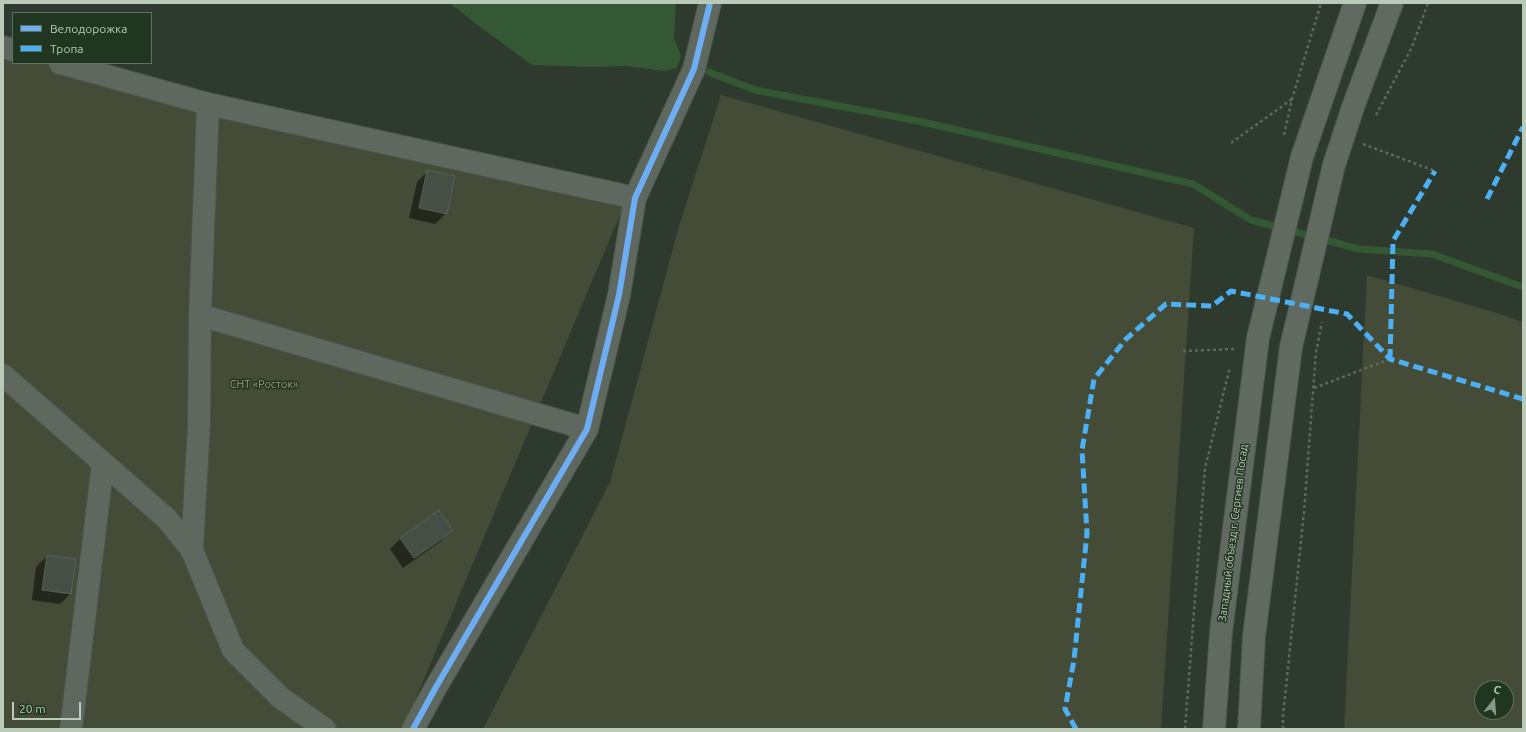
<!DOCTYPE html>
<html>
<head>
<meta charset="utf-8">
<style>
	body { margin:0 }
	#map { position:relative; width:1526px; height:732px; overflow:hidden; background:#2e3a2e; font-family:Ubuntu,sans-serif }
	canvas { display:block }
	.frame { position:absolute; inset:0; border:4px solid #b9cab9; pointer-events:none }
	.legend { position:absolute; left:12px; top:12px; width:140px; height:52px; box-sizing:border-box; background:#213621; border:1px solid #5e715e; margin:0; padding:5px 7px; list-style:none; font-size:12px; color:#b9cab9 }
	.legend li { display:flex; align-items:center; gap:8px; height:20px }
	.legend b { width:20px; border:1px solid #5e715e }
	.north { position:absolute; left:1474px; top:680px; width:40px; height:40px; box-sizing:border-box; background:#213621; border:1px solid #5e715e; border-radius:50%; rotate:17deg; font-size:11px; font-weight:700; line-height:16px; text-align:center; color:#b9cab9 }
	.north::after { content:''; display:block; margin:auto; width:14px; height:18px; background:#889888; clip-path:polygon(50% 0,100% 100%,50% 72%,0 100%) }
	.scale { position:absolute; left:12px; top:702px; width:69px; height:18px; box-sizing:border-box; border:2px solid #b9cab9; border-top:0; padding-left:5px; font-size:12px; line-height:14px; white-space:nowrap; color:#b9cab9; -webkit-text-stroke:3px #213621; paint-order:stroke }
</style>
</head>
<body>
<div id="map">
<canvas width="1526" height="732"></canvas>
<div class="frame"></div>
<ul class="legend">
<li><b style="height:5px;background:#6dadf4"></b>Велодорожка</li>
<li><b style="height:5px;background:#4cb0f7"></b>Тропа</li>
</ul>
<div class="north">С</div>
<div class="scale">20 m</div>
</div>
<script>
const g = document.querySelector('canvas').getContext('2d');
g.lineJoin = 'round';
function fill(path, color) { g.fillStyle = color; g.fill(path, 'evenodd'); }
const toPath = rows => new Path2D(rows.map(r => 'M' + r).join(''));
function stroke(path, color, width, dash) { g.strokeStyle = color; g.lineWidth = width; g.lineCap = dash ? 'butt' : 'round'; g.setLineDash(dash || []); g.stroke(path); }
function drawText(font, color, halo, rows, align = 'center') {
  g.font = font + ' Ubuntu,sans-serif'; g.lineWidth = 3; g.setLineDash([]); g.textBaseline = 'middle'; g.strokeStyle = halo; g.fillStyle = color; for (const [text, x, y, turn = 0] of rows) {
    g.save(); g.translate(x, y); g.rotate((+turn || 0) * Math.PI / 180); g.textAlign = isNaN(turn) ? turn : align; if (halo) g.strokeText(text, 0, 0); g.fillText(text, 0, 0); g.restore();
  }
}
fill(toPath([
	[3,43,13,46,13,63,79,63,623,208,403,729,3,729],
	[721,95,1194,228,1161,729,483,729,610,482,679,226],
	[1367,275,1497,313,1523,322,1523,729,1344,729],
	[1482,688,1506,688,1506,712,1482,712]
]), '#444b36');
fill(toPath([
	[450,3,676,3,674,38,681,56,677,68,664,71,626,66,592,67,532,65,476,24]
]), '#345833');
fill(toPath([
	[428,171,446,213,435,224,409,218,417,182],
	[439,512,452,531,441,541,403,568,390,549,400,539],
	[47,556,70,594,60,604,32,600,36,567]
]), '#0007');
stroke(toPath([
	[709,72,755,90,918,121,1193,184,1251,220,1359,249,1432,254,1523,287]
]), '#345833', 7);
const building = toPath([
	[427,170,455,176,447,214,419,208,427,170],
	[439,510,453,531,414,558,400,538,439,510],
	[47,555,76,559,71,594,42,590,47,555]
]);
fill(building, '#454f45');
stroke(building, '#566256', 1);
const minor = toPath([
	[3,47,13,50],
	[60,63,208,104,635,198],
	[200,315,587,429],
	[3,375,167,519,192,550,233,650,281,698,325,729],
	[192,550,199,424,200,315,208,104],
	[71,729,103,463],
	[413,729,436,687,587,429,619,295,635,198,694,69,710,3]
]);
const major = toPath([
	[1214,729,1221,632,1258,338,1302,157,1355,3],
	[1249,729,1254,636,1291,347,1334,165,1353,107,1392,3]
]);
stroke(minor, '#4b544b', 24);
stroke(major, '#4c574c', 24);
stroke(toPath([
	[1376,115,1412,47,1428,3],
	[1284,135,1292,99,1321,3],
	[1231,143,1292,99],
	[1363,144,1435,171],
	[1183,351,1234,349],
	[1314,388,1390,359],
	[1185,729,1205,468,1230,367],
	[1283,729,1283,716,1304,512,1316,352,1322,322]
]), '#5f685f', 2.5, [3, 3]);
stroke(minor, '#5e685e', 22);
stroke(major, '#606a60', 22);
stroke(toPath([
	[1487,199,1523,127],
	[1390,359,1393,241,1435,171],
	[1076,729,1065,709,1074,660,1087,533,1082,450,1094,379,1126,339,1166,304,1212,306,1231,291,1347,314,1390,359,1523,399]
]), '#4cb0f7', 5, [10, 5]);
stroke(toPath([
	[413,729,436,687,587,429,619,295,635,198,694,69,710,3]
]), '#6dadf4', 6);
drawText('11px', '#a49780', '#213621', [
	["СНТ «Росток»",264,384]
]);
drawText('11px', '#b9cab9', '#213621', [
	["Западный объезд г. Сергиев Посад",1233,533,-83]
]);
</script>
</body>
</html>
